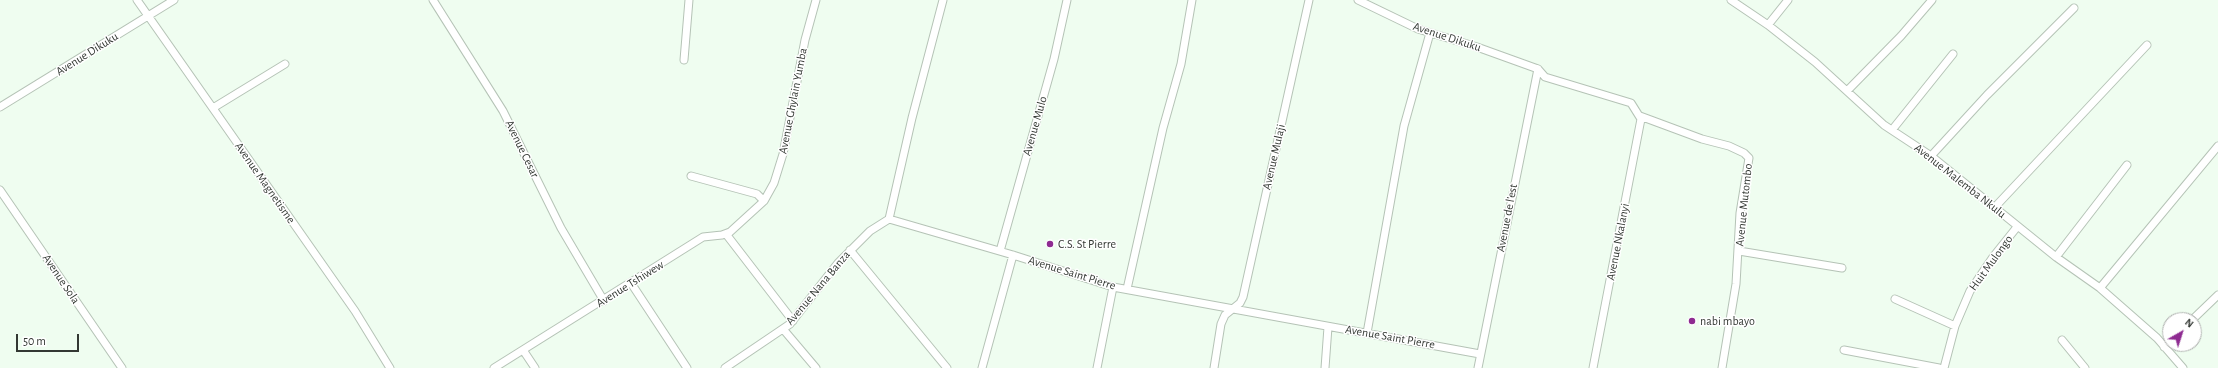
<!DOCTYPE html>
<html>
<head>
<meta charset="utf-8">
<style>
	body { margin:0 }
	#map { position:relative; width:2218px; height:368px; overflow:hidden; background:#effdf0; font-family:"Alegreya Sans",sans-serif }
	canvas { display:block }
	.north { position:absolute; left:2162px; top:312px; width:40px; height:40px; box-sizing:border-box; background:#fff; border:1px solid #adafad; border-radius:50%; rotate:39deg; font-size:11px; font-weight:700; line-height:16px; text-align:center; color:#333833 }
	.north::after { content:''; display:block; margin:auto; width:14px; height:18px; background:#8e2a91; clip-path:polygon(50% 0,100% 100%,50% 72%,0 100%) }
	.scale { position:absolute; left:16px; top:334px; width:63px; height:18px; box-sizing:border-box; border:2px solid #333833; border-top:0; padding-left:5px; font-size:12px; line-height:14px; white-space:nowrap; color:#333833; -webkit-text-stroke:3px #fff; paint-order:stroke }
</style>
</head>
<body>
<div id="map">
<canvas width="2218" height="368"></canvas>
<div class="north">N</div>
<div class="scale">50 m</div>
</div>
<script>
const g = document.querySelector('canvas').getContext('2d');
g.lineJoin = 'round';
const toPath = rows => new Path2D(rows.map(r => 'M' + r).join(''));
function stroke(path, color, width, dash) { g.strokeStyle = color; g.lineWidth = width; g.lineCap = dash ? 'butt' : 'round'; g.setLineDash(dash || []); g.stroke(path); }
function drawText(font, color, halo, rows, align = 'center') {
  g.font = font + ' "Alegreya Sans",sans-serif'; g.lineWidth = 3; g.setLineDash([]); g.textBaseline = 'middle'; g.strokeStyle = halo; g.fillStyle = color; for (const [text, x, y, turn = 0] of rows) {
    g.save(); g.translate(x, y); g.rotate((+turn || 0) * Math.PI / 180); g.textAlign = isNaN(turn) ? turn : align; if (halo) g.strokeText(text, 0, 0); g.fillText(text, 0, 0); g.restore();
  }
}
const street = toPath([
	[137,0,355,311,390,368],
	[433,0,503,111,561,228,604,301],
	[1358,0,1418,29,1477,47,1538,69],
	[1731,0,1768,25,1815,62,1884,125,1931,156,2056,257,2100,288,2157,338,2183,368],
	[1768,25,1788,0],
	[684,60,689,0],
	[1538,69,1545,77,1631,103,1641,119,1593,368],
	[1847,91,1901,36,1932,0],
	[0,107,174,0],
	[213,108,285,64],
	[1640,116,1702,139,1729,146,1744,153,1749,158,1740,213,1736,284,1722,368],
	[1892,130,1953,54],
	[1931,156,1987,95,2074,8],
	[691,176,757,194,764,201],
	[0,190,122,368],
	[1995,207,2147,45],
	[889,219,1013,255,1113,287,1480,354],
	[889,219,912,118,943,0],
	[726,234,793,321],
	[850,250,947,368],
	[1000,251,1054,59,1067,0],
	[1739,251,1842,268],
	[2056,257,2127,165],
	[631,283,687,368],
	[2100,288,2218,146],
	[1127,289,1163,128,1181,64,1192,0],
	[1895,299,1955,326],
	[2192,320,2218,295],
	[783,329,816,368],
	[1367,333,1404,126,1430,33],
	[2062,340,2085,368],
	[2164,347,2170,341],
	[523,350,535,368],
	[1844,350,1939,368],
	[494,368,703,237,722,235,730,232,764,201,774,183,783,154,805,40,816,0],
	[725,368,790,324,838,263,870,231,889,219],
	[982,368,1013,255],
	[1097,368,1113,287],
	[1214,368,1221,324,1225,315,1240,303,1243,297,1309,0],
	[1325,368,1328,327],
	[1478,368,1538,69],
	[1944,368,1955,326,1970,291,1993,257,2017,227]
]);
stroke(street, '#b5c3b6', 9);
stroke(street, '#fff', 7);
for (const [x, y, r, color] of [
	[1050,244,4,"#8e2a91"],
	[1692,321,4,"#8e2a91"]
]) { const dot = new Path2D(); dot.arc(x, y, r, 0, 2 * Math.PI); g.fillStyle = color; g.fill(dot); stroke(dot, '#fff', 1.5); }
drawText('12px', '#333833', '#fff', [
	["Avenue Dikuku",1447,37,18],
	["Avenue Dikuku",87,54,-32],
	["Avenue Ghylain Yumba",793,101,-79],
	["Avenue Mulo",1035,126,-74],
	["Avenue Cesar",522,149,64],
	["Avenue Mulaji",1274,157,-77],
	["Avenue Malemba Nkulu",1960,181,38],
	["Avenue Magnetisme",265,183,55],
	["Avenue Mutombo",1744,205,-84],
	["Avenue de l'est",1507,218,-79],
	["Avenue Nkalanyi",1618,242,-79],
	["Huit Mulongo",1991,263,-54],
	["Avenue Saint Pierre",1072,273,17],
	["Avenue Sola",61,279,56],
	["Avenue Tshiwew",630,284,-32],
	["Avenue Nana Banza",818,288,-50],
	["Avenue Saint Pierre",1390,337,10]
]);
drawText('12px', '#333833', '#fff', [
	["C.S. St Pierre",1058,244],
	["nabi mbayo",1700,321]
], 'left');
</script>
</body>
</html>
